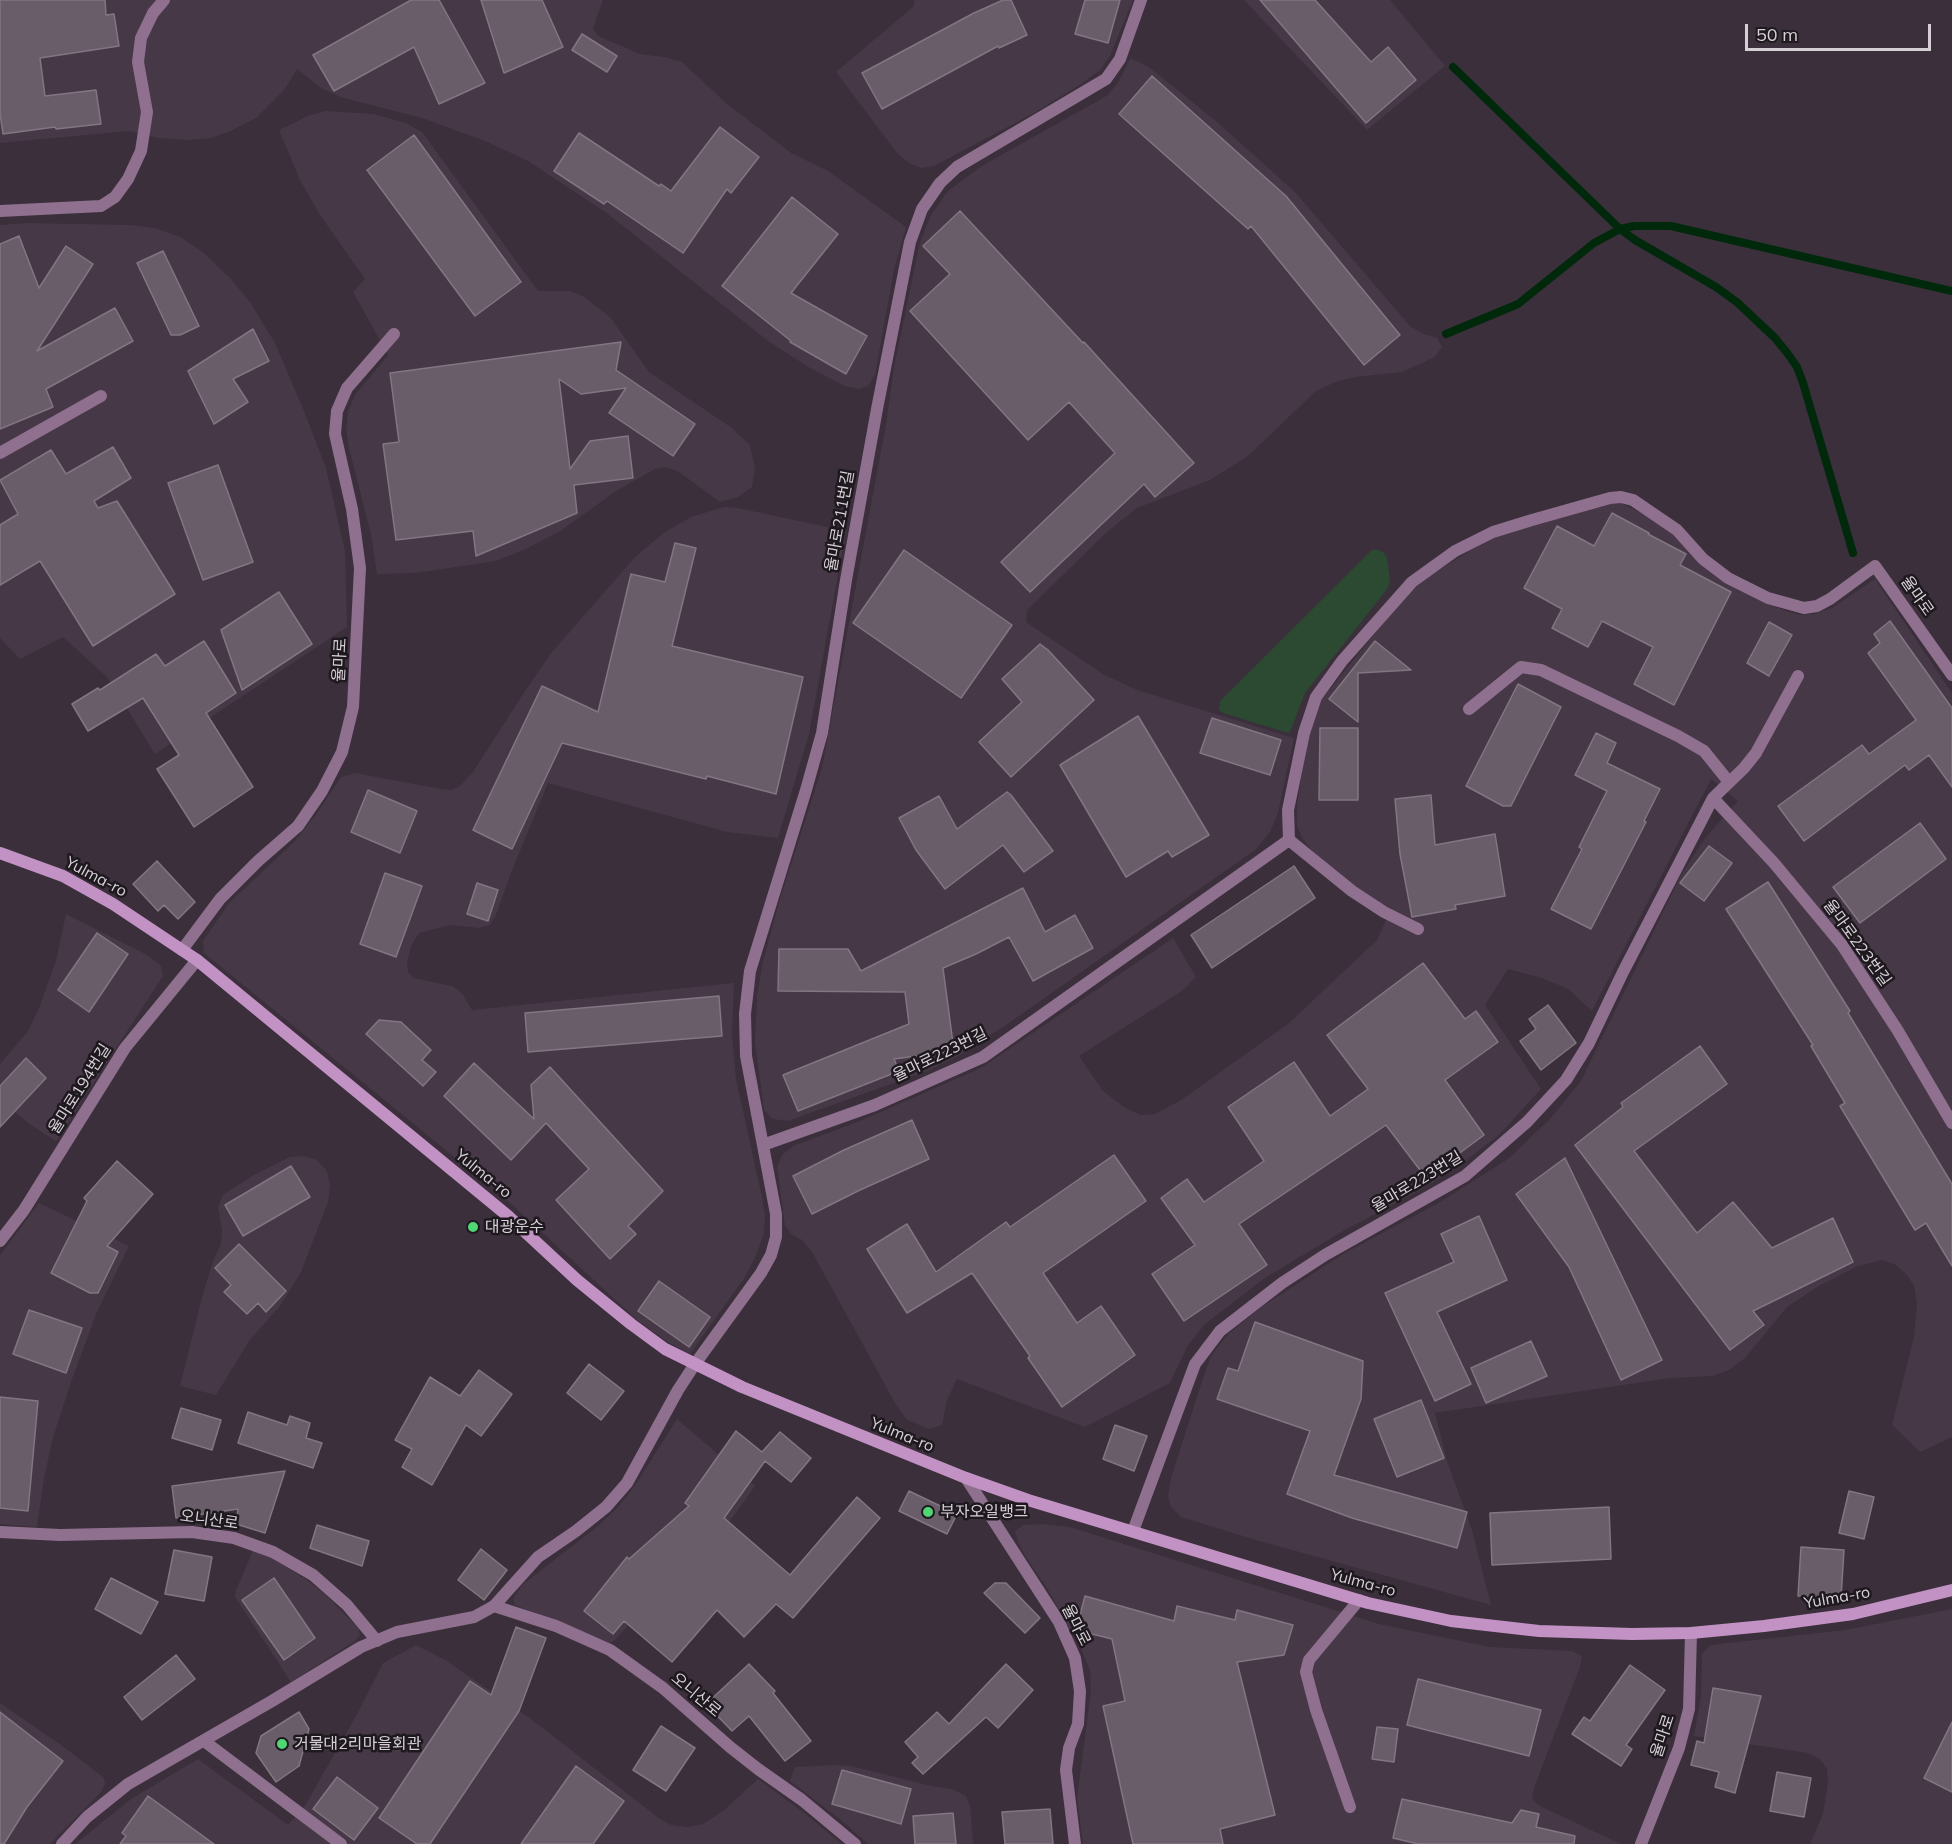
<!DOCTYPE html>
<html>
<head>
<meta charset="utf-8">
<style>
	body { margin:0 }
	#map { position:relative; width:1952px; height:1844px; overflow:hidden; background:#3a2f3a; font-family:Mulish,sans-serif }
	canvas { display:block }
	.scale { position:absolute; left:1745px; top:24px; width:186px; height:27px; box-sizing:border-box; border:3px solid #d6cfd6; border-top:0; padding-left:8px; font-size:18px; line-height:21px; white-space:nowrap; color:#d6cfd6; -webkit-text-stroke:4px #1e191e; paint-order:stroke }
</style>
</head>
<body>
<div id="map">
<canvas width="1952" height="1844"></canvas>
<div class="scale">50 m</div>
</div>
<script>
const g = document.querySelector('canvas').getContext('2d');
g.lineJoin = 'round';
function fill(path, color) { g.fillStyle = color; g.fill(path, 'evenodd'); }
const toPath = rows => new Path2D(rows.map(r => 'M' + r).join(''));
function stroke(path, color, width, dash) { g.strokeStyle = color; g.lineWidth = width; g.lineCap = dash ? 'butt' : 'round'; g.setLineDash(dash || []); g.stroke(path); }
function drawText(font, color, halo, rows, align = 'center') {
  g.font = font + ' Mulish,"Noto Sans KR",sans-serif'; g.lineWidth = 5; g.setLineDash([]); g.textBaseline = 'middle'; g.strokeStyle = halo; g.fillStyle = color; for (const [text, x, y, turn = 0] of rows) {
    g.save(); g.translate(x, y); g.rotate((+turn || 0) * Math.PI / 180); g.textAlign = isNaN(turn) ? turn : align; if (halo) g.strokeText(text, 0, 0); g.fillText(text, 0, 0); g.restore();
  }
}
fill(toPath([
	[0,0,603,0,593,28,598,36,640,54,664,57,682,62,726,103,791,153,828,171,906,227,894,270,875,375,868,386,859,389,845,386,810,368,768,341,608,214,528,161,485,141,422,118,340,97,321,88,297,69,285,89,256,118,228,132,211,138,188,140,158,138,129,131,0,143],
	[914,0,1133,0,1110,56,1100,70,1081,84,1034,113,934,166,921,168,909,163,897,153,836,72,914,6],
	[1244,0,1390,0,1445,66,1367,130],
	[1130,58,1149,67,1217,122,1295,192,1410,326,1421,333,1437,338,1442,347,1435,357,1402,372,1355,377,1338,381,1316,391,1248,456,1210,480,1137,508,1107,532,1027,610,1026,622,1103,674,1137,690,1294,738,1278,813,1270,832,1255,850,1006,1025,960,1055,927,1071,788,1121,773,1119,764,1110,755,1042,757,997,763,961,780,899,822,768,886,424,894,367,920,242,931,215,948,191,980,167,1108,95,1119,81],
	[325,111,374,114,406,123,422,132,538,291,569,291,583,296,610,317,649,372,732,428,750,445,755,468,752,487,738,497,720,502,679,472,666,467,655,469,616,491,562,530,526,549,496,561,416,573,377,574,371,535,349,448,346,428,348,411,355,395,388,355,353,292,365,279,320,215,300,180,279,130,308,116],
	[28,223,131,225,155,228,180,237,204,253,230,278,250,302,275,343,304,411,326,468,345,551,347,627,155,754,108,678,63,637,20,659,0,638,0,225],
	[1621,503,1653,519,1764,602,1789,612,1801,615,1814,614,1832,608,1875,579,1952,693,1952,1437,1920,1452,1892,1425,1914,1337,1917,1304,1914,1286,1907,1275,1896,1265,1882,1260,1858,1266,1817,1287,1787,1307,1745,1358,1729,1370,1712,1376,1670,1378,1435,1413,1447,1461,1472,1530,1491,1605,1256,1540,1181,1517,1171,1507,1168,1496,1171,1478,1202,1381,1211,1356,1228,1334,1263,1306,1343,1254,1440,1202,1508,1159,1550,1119,1581,1081,1681,875,1705,838,1738,801,1711,779,1592,1011,1568,989,1542,978,1508,969,1485,1005,1541,1089,1499,1135,1456,1168,1420,1190,1343,1231,1265,1278,1204,1325,1187,1347,1170,1383,1085,1427,957,1379,947,1400,942,1425,928,1429,906,1419,895,1403,812,1252,802,1240,791,1234,785,1226,777,1167,782,1155,793,1146,860,1121,981,1068,1173,938,1196,977,1182,991,1079,1056,1103,1091,1124,1107,1141,1115,1155,1114,1181,1100,1288,1024,1377,940,1391,909,1354,885,1313,852,1303,839,1297,826,1297,805,1306,746,1314,716,1322,699,1405,596,1428,577,1471,550,1499,536,1609,504],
	[724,507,738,508,846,531,809,734,778,838,727,832,548,783,511,873,496,915,490,925,479,928,450,925,419,933,411,946,407,963,408,972,413,978,452,986,462,993,472,1010,734,983,732,1034,736,1079,762,1197,765,1215,764,1233,757,1253,745,1277,690,1354,668,1342,637,1320,507,1200,204,953,203,941,229,903,294,842,315,816,341,777,355,773,441,789,452,790,460,786,473,772,525,691,552,652,636,556,665,532,691,517],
	[66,914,149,956,161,966,163,976,56,1141,31,1125,0,1100,0,1064,28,1031,39,1008,56,961],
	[304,1156,317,1160,327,1171,330,1185,328,1202,301,1272,280,1306,249,1341,216,1395,180,1386,202,1297,213,1261,221,1244,222,1230,218,1207,223,1195,252,1176,290,1157],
	[39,1203,129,1246,97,1312,71,1382,52,1441,43,1484,37,1527,0,1524,0,1255],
	[677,1419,755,1486,711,1548,668,1581,615,1640,610,1643,515,1605,513,1599,522,1585,598,1526,619,1506,636,1484],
	[1043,1524,1070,1527,1379,1624,1490,1647,1572,1651,1582,1656,1580,1667,1534,1788,1532,1798,1538,1805,1621,1844,1083,1844,1077,1797,1091,1691,1090,1670,1080,1647,1047,1588,1027,1559,1018,1542,1015,1531,1023,1525],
	[253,1551,272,1558,307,1580,327,1596,358,1628,360,1635,355,1641,291,1682,235,1597,236,1590],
	[1952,1609,1952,1844,1810,1844,1823,1814,1828,1781,1827,1769,1820,1759,1808,1753,1694,1736,1701,1696,1702,1654,1710,1645,1845,1630],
	[416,1645,447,1661,531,1719,660,1819,671,1825,688,1827,703,1824,723,1811,758,1779,803,1812,842,1844,75,1844,131,1799,198,1759,288,1825,306,1804,356,1716,383,1663],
	[0,1703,64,1747,104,1778,105,1784,101,1792,50,1844,0,1844],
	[836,1765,851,1766,931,1786,952,1789,966,1796,970,1806,973,1844,868,1844,842,1821,790,1781,795,1767]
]), '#473847');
fill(toPath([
	[1372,550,1379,550,1384,553,1387,558,1390,581,1388,588,1305,693,1290,732,1285,732,1265,726,1223,713,1219,710,1220,701]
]), '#2b4a31');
stroke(toPath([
	[1453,67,1620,229,1635,240,1716,287,1738,303,1775,338,1788,354,1797,367,1803,383,1853,553],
	[1446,334,1518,304,1594,243,1620,229,1634,226,1671,226,1952,291]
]), '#00290c', 8);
const building = toPath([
	[0,0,105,0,106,15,114,14,119,46,40,58,45,96,96,90,101,124,56,129,55,127,3,134,0,113,0,0],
	[411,0,439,0,485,83,439,104,414,47,334,91,313,55,411,0],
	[481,0,542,0,563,47,504,73,481,0],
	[1003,0,1011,0,1027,35,999,48,998,46,882,109,862,73,974,13,1003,0],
	[1085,0,1120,0,1108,43,1075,34,1085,0],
	[1260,0,1315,0,1371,62,1388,47,1416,80,1366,123,1260,0],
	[582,34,617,56,607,72,572,50,582,34],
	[1152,76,1286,196,1400,335,1364,365,1251,226,1248,229,1119,114,1152,76],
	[720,127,759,157,731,193,727,189,683,253,607,201,604,204,554,171,579,133,659,186,661,184,671,191,720,127],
	[414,135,521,282,475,316,367,170,414,135],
	[792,197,838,234,791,293,867,336,846,374,790,342,791,341,722,286,792,197],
	[960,211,1083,343,1084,342,1194,463,1155,497,1144,484,1030,592,1001,562,1115,453,1069,402,1028,440,910,311,950,274,923,246,960,211],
	[19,236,39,288,66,246,93,264,37,351,115,308,133,341,46,389,53,407,0,429,0,244,19,236],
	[163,251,199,326,180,335,171,335,137,263,163,251],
	[253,329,269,361,233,379,248,402,214,424,188,371,253,329],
	[621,342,616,370,695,424,673,456,609,413,626,388,581,394,559,379,570,469,590,441,628,436,633,478,574,485,577,513,476,556,473,531,396,540,383,444,399,442,390,373,621,342],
	[113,447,131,478,94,501,98,508,117,501,175,594,93,646,40,561,0,585,0,525,18,514,0,480,51,450,66,474,113,447],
	[218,465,253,562,203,580,168,483,218,465],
	[1612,513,1649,533,1648,534,1686,554,1680,565,1731,592,1674,705,1634,684,1653,647,1602,621,1588,647,1552,628,1562,609,1524,588,1557,526,1594,546,1612,513],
	[675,543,696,548,672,646,803,677,776,794,707,776,706,779,562,743,512,849,473,830,542,686,598,712,631,574,665,582,675,543],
	[904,550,1012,625,961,698,853,623,904,550],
	[279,592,312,644,242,690,221,630,279,592],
	[1890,621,1952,708,1952,787,1929,755,1909,770,1905,765,1804,841,1778,806,1862,745,1869,754,1916,720,1868,653,1880,643,1874,634,1890,621],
	[1769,622,1792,635,1769,676,1747,663,1769,622],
	[204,641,236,693,206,713,253,787,194,827,157,769,179,755,143,698,88,731,72,704,98,688,100,690,156,654,165,666,204,641],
	[1375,641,1411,670,1358,673,1358,722,1329,699,1375,641],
	[1040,644,1048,650,1094,700,1011,777,979,742,1022,702,1002,679,1040,644],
	[1518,684,1561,707,1511,806,1503,806,1466,786,1518,684],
	[1138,716,1209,835,1172,857,1168,851,1126,877,1060,765,1138,716],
	[1212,718,1281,740,1270,775,1200,753,1212,718],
	[1320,728,1358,728,1358,800,1319,800,1320,728],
	[1596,733,1616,743,1607,763,1660,789,1644,821,1646,822,1591,929,1551,909,1582,849,1579,847,1607,791,1575,775,1596,733],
	[368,790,417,811,400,853,351,832,368,790],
	[1007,792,1011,795,1053,851,1024,872,1003,845,945,889,916,850,899,818,939,796,957,829,1007,792],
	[1431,795,1435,845,1495,834,1505,896,1455,905,1456,909,1412,917,1400,854,1395,799,1431,795],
	[1920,823,1946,859,1860,923,1833,887,1920,823],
	[1709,846,1732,863,1704,901,1680,883,1709,846],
	[157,861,195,902,178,919,164,905,158,911,133,884,157,861],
	[1294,866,1315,898,1212,968,1191,935,1294,866],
	[385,873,422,886,396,957,360,944,385,873],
	[1768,882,1850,1011,1848,1013,1952,1184,1952,1266,1926,1223,1915,1230,1840,1106,1845,1103,1811,1046,1813,1045,1726,909,1768,882],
	[477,883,498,890,488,921,467,914,477,883],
	[1023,888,1045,932,1075,915,1093,948,1033,981,1009,937,976,954,943,968,954,1051,894,1059,899,1071,798,1111,783,1075,909,1024,905,992,778,991,779,949,848,949,861,971,1023,888],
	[97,933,128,954,89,1012,58,990,97,933],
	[1423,963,1465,1019,1476,1011,1498,1042,1445,1080,1484,1135,1426,1178,1386,1125,1239,1224,1267,1265,1184,1321,1152,1274,1195,1245,1161,1198,1187,1179,1204,1202,1264,1161,1228,1107,1294,1062,1330,1116,1368,1089,1327,1035,1423,963],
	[719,996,722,1036,528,1052,525,1013,719,996],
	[1548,1005,1576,1043,1541,1070,1520,1041,1536,1029,1529,1019,1548,1005],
	[379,1020,401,1022,431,1050,422,1060,436,1072,423,1086,366,1034,379,1020],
	[1700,1046,1727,1084,1634,1151,1697,1233,1733,1202,1772,1248,1833,1218,1853,1262,1753,1311,1764,1325,1730,1350,1575,1145,1623,1107,1621,1103,1700,1046],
	[26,1058,46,1078,0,1127,0,1086,26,1058],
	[474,1063,534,1119,531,1085,550,1067,663,1191,628,1226,636,1234,610,1259,556,1200,589,1169,546,1123,511,1160,444,1096,474,1063],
	[912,1120,929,1159,860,1190,812,1214,793,1176,844,1150,912,1120],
	[1114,1155,1146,1201,1043,1273,1077,1323,1101,1306,1135,1355,1062,1407,1028,1358,1030,1356,972,1273,907,1313,867,1249,907,1224,936,1272,1006,1222,1010,1227,1114,1155],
	[1565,1158,1662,1360,1621,1380,1569,1267,1516,1194,1565,1158],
	[117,1161,153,1194,107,1246,118,1252,98,1293,90,1293,51,1273,87,1201,84,1198,117,1161],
	[291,1166,310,1197,243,1236,225,1205,291,1166],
	[1479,1216,1507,1280,1437,1312,1471,1384,1435,1401,1385,1293,1454,1262,1441,1234,1479,1216],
	[239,1244,286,1291,266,1312,258,1303,247,1314,224,1292,231,1285,215,1268,239,1244],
	[659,1281,710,1317,689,1347,638,1311,659,1281],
	[29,1310,82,1328,66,1373,13,1354,29,1310],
	[1255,1322,1363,1361,1361,1399,1334,1475,1467,1512,1457,1548,1352,1518,1287,1494,1310,1431,1217,1399,1228,1368,1238,1371,1255,1322],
	[1531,1341,1547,1376,1486,1403,1471,1368,1531,1341],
	[589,1364,624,1391,601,1420,567,1393,589,1364],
	[479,1370,512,1394,481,1436,466,1425,432,1485,402,1467,412,1449,395,1440,430,1377,460,1396,479,1370],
	[0,1397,38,1401,28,1511,0,1508,0,1397],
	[1421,1400,1444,1458,1397,1477,1374,1419,1421,1400],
	[181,1408,221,1420,212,1450,172,1438,181,1408],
	[248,1412,287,1425,290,1416,310,1423,306,1438,322,1443,313,1468,238,1443,248,1412],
	[1115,1425,1147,1436,1134,1471,1103,1459,1115,1425],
	[736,1431,762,1452,780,1432,811,1458,791,1482,765,1461,724,1518,790,1575,857,1497,880,1518,793,1618,776,1604,744,1637,717,1610,672,1662,624,1621,613,1634,584,1611,627,1557,629,1559,689,1506,685,1503,736,1431],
	[285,1471,265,1533,236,1524,238,1509,176,1518,172,1486,285,1471],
	[909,1491,957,1514,947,1534,899,1511,909,1491],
	[1849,1491,1874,1497,1864,1539,1839,1533,1849,1491],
	[1609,1507,1611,1559,1492,1565,1490,1513,1609,1507],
	[317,1525,369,1541,362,1566,310,1548,317,1525],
	[1801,1547,1844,1550,1841,1598,1798,1596,1801,1547],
	[481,1549,507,1570,484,1600,458,1580,481,1549],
	[174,1550,212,1557,204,1601,165,1594,174,1550],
	[111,1578,158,1602,141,1634,95,1609,111,1578],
	[274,1578,315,1638,284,1660,242,1600,274,1578],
	[995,1583,1006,1583,1040,1618,1025,1633,984,1593,995,1583],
	[1085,1596,1174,1621,1177,1606,1235,1620,1237,1610,1293,1625,1284,1655,1237,1662,1275,1815,1220,1829,1223,1844,1133,1844,1103,1706,1125,1701,1112,1639,1076,1630,1085,1596],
	[516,1627,546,1638,519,1711,430,1844,417,1844,379,1818,470,1681,491,1695,516,1627],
	[176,1655,195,1679,142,1720,124,1697,176,1655],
	[749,1664,775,1691,773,1693,811,1741,785,1761,749,1716,732,1731,706,1704,749,1664],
	[1006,1664,1033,1690,998,1728,986,1717,923,1774,912,1763,918,1757,905,1742,937,1712,949,1724,1006,1664],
	[1630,1665,1665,1690,1626,1745,1632,1749,1621,1766,1572,1734,1584,1717,1590,1721,1630,1665],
	[1418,1679,1541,1710,1529,1756,1407,1725,1418,1679],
	[1713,1688,1761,1696,1735,1793,1715,1787,1719,1772,1691,1765,1697,1741,1704,1743,1713,1688],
	[0,1712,63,1761,27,1807,4,1844,0,1844,0,1712],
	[299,1712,309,1729,299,1766,276,1782,256,1753,261,1736,299,1712],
	[1952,1722,1952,1792,1924,1778,1952,1722],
	[661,1726,695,1748,666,1791,633,1770,661,1726],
	[1377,1727,1398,1729,1394,1762,1372,1759,1377,1727],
	[576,1766,624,1801,593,1844,521,1844,576,1766],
	[842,1770,911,1789,901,1824,832,1804,842,1770],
	[1777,1772,1811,1778,1804,1817,1770,1811,1777,1772],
	[337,1777,378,1808,354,1840,313,1809,337,1777],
	[148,1796,214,1844,120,1844,126,1836,122,1833,148,1796],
	[1402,1799,1512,1823,1521,1810,1539,1814,1536,1827,1575,1836,1574,1844,1418,1844,1393,1838,1402,1799],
	[1050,1809,1053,1844,1005,1844,1002,1812,1050,1809],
	[953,1813,956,1844,915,1844,913,1816,953,1813]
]);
fill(building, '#685d68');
stroke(building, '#827682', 1.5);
stroke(toPath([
	[0,211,101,206,115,197,128,179,141,151,147,112,138,62,141,38,153,13,164,0],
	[0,453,101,396],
	[1469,709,1521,667,1541,670,1678,736,1704,751,1729,782],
	[1713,798,1774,863,1842,945,1898,1031,1952,1123],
	[1289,840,1352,891,1384,912,1418,929],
	[182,950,220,899,258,861,298,826,322,791,342,752,353,707,360,568,352,509,335,434,337,411,347,388,394,334],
	[763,1145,875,1105,983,1057,1289,840,1288,810,1304,733,1316,697,1342,661,1412,582,1455,551,1493,532,1532,520,1610,498,1621,497,1633,500,1677,530,1703,559,1728,578,1768,598,1804,608,1817,606,1830,599,1875,566,1952,675],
	[0,1241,24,1210,125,1048,197,960],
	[695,1364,761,1273,771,1255,776,1237,776,1214,746,1056,745,1014,750,971,806,790,822,733,846,580,877,409,910,242,922,209,940,183,957,167,1106,79,1120,59,1141,0],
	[966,1478,1059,1622,1075,1658,1080,1691,1078,1724,1069,1748,1066,1770,1075,1844],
	[1133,1531,1195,1364,1220,1331,1282,1283,1325,1255,1465,1176,1527,1122,1566,1080,1589,1043,1623,972,1713,798,1744,768,1756,753,1798,676],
	[0,1532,60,1535,192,1532,234,1538,273,1552,313,1575,347,1605,377,1641],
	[494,1606,556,1626,610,1650,663,1688,730,1747,758,1769,802,1800,855,1844],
	[204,1741,341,1844],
	[1350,1807,1316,1710,1306,1672,1309,1660,1359,1600],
	[1641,1844,1679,1748,1689,1709,1691,1633]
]), '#8f708f', 12);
stroke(toPath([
	[62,1844,87,1817,128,1784,272,1701,361,1647,397,1632,474,1617,494,1606,538,1557,576,1531,606,1507,627,1483,678,1390,695,1364]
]), '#8f708f', 12);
stroke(toPath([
	[0,853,63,876,113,904,197,960,508,1216,577,1280,631,1324,665,1349,742,1387,966,1478,1028,1500,1368,1603,1451,1621,1539,1631,1632,1634,1691,1633,1764,1626,1853,1614,1952,1590]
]), '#c392c4', 12);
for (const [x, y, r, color] of [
	[473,1227,6,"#50d675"],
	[928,1512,6,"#50d675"],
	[282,1744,6,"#50d675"]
]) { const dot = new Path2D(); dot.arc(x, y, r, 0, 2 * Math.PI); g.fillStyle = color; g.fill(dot); stroke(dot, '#1e191e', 2); }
drawText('16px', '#d6cfd6', '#1e191e', [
	["율마로211번길",840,521,-80],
	["율마로",1917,596,55],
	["율마로",340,660,-87],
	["Yulma-ro",96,877,28],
	["율마로223번길",1857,943,54],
	["율마로223번길",940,1055,-26],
	["율마로194번길",80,1089,-58],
	["Yulma-ro",483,1174,39],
	["율마로223번길",1417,1182,-31],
	["Yulma-ro",902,1435,22],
	["오니산로",209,1520,8],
	["Yulma-ro",1363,1583,15],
	["Yulma-ro",1837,1598,-10],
	["율마로",1076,1625,63],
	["오니산로",696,1695,40],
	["율마로",1663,1736,-72]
]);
drawText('16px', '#d6cfd6', '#1e191e', [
	["대광운수",485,1227],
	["부자오일뱅크",940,1512],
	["거물대2리마을회관",294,1744]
], 'left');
</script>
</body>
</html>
